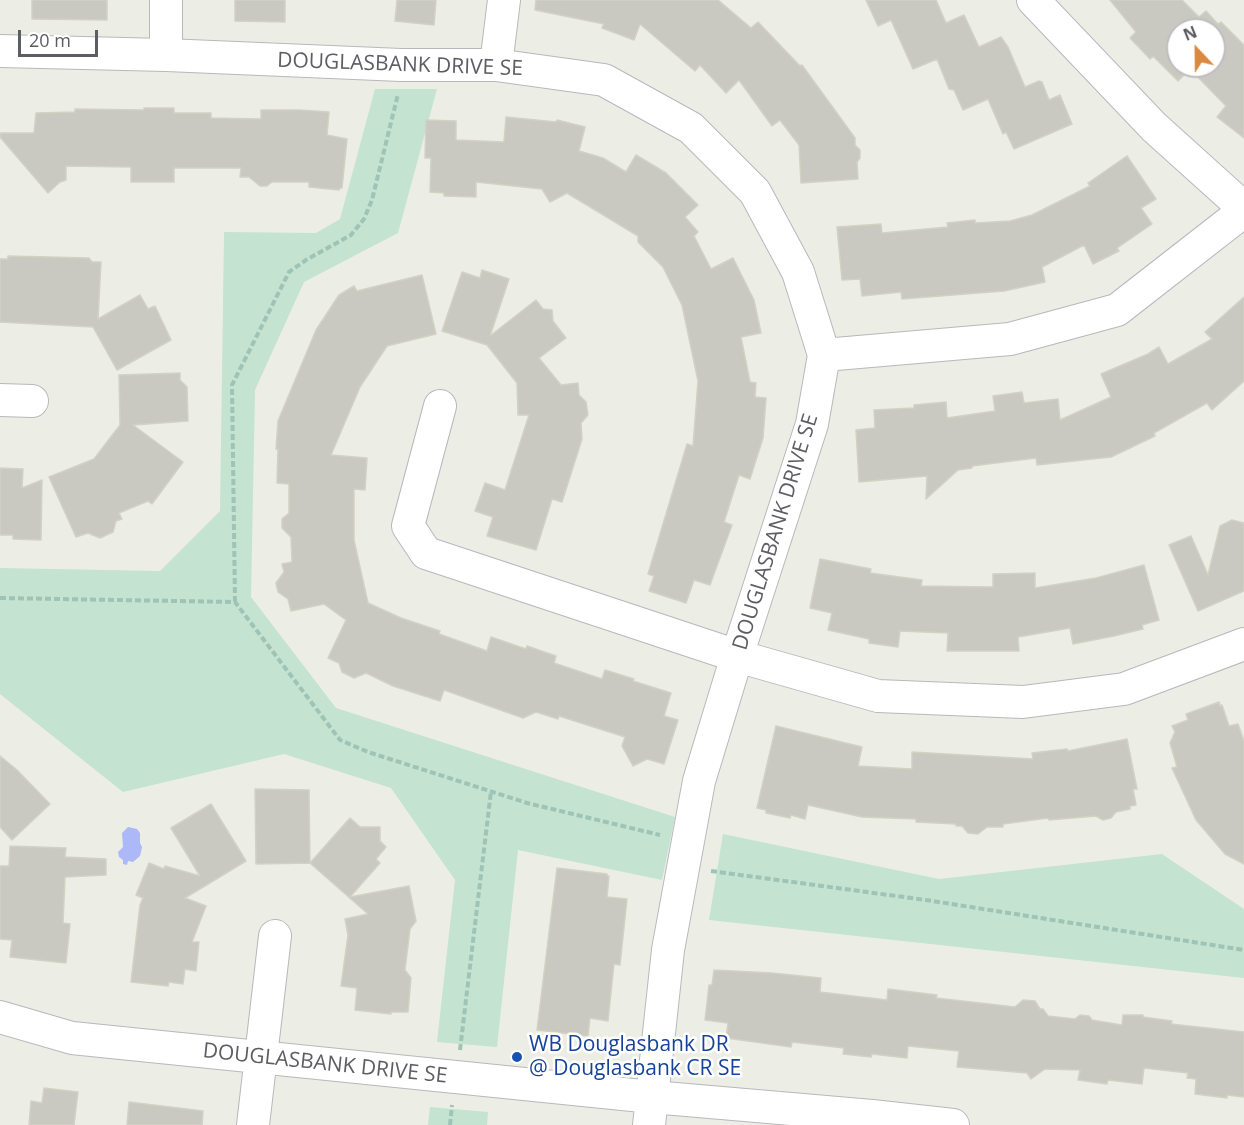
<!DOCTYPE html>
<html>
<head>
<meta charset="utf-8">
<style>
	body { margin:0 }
	#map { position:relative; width:1244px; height:1125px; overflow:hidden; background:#eceee5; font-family:"Open Sans",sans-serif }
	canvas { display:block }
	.north { position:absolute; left:1166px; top:18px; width:60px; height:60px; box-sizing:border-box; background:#fff; border:2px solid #bebec1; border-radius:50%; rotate:338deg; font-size:16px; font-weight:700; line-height:24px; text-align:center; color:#5d5d64 }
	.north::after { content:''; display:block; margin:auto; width:21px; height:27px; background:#da893f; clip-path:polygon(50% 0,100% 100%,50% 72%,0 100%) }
	.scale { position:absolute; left:18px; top:30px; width:80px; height:27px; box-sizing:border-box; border:3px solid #5d5d64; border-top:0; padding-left:8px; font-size:18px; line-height:21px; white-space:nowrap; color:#5d5d64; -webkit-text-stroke:4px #fff; paint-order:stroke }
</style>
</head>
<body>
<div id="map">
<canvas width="1244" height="1125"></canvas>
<div class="north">N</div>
<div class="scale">20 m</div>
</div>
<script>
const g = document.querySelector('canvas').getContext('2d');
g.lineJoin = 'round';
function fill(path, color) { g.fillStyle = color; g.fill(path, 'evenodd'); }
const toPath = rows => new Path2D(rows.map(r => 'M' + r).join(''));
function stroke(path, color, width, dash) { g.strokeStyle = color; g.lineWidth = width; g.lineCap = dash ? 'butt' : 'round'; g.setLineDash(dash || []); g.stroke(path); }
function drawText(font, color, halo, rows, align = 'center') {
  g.font = font + ' "Open Sans",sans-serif'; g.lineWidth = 5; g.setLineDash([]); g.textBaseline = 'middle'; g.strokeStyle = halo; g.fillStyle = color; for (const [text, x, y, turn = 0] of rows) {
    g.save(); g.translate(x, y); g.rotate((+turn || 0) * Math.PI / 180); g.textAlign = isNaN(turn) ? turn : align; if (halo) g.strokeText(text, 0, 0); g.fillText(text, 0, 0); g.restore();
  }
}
fill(toPath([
	[375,89,437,89,398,233,304,282,255,390,251,597,336,708,675,817,662,880,518,850,497,1047,437,1042,455,880,391,788,284,754,123,792,0,694,0,568,160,571,220,511,224,232,316,233,340,219],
	[723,834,939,879,1162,854,1244,909,1244,978,709,920],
	[430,1107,488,1112,487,1125,428,1125]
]), '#c4e3d0');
fill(toPath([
	[128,827,137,829,140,833,140,843,142,847,140,856,133,862,128,861,127,865,123,864,123,860,119,857,118,852,123,847,122,833]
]), '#acb8f7');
const building = toPath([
	[32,0,107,0,107,20,32,19,32,0],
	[235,0,285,0,285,22,235,21,235,0],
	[397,0,436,0,434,25,395,21,397,0],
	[536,0,718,0,751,28,758,22,800,66,802,65,855,138,855,145,860,150,860,158,857,162,858,179,801,183,799,145,780,120,772,126,739,80,726,93,700,65,695,71,640,24,634,40,602,28,604,24,535,10,536,0],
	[866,0,936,0,946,23,964,15,979,47,1001,37,1008,47,1025,87,1039,81,1042,82,1049,100,1060,95,1072,124,1014,149,1006,132,1003,134,988,99,963,110,954,90,949,89,937,59,913,69,891,20,878,26,866,0],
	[1110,0,1182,0,1199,17,1206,11,1218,24,1221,22,1244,45,1244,138,1217,117,1226,106,1190,69,1178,81,1153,56,1150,59,1130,38,1136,32,1110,0],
	[1178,30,1214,30,1214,66,1178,66,1178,30],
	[144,108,174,108,174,113,211,113,211,118,261,119,261,110,300,110,329,112,327,135,347,139,342,188,340,188,339,190,309,187,309,182,272,182,267,186,260,186,249,177,240,177,241,168,174,168,174,182,131,182,131,167,66,166,66,180,60,182,48,193,0,137,0,133,34,133,36,113,75,112,75,109,144,110,144,108],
	[506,117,556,122,557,120,585,127,579,151,603,158,626,172,636,155,666,173,698,205,685,217,698,232,694,236,711,269,733,258,754,300,761,333,741,337,750,382,756,383,755,397,766,398,763,438,750,479,739,475,724,522,732,525,710,585,694,580,686,603,649,591,654,576,648,574,687,444,693,446,698,381,682,305,663,267,638,242,638,236,567,193,550,202,542,189,476,182,476,197,444,196,444,193,430,192,431,158,425,158,426,120,456,121,456,140,504,142,506,117],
	[1127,156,1156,199,1141,208,1152,224,1117,248,1119,251,1093,264,1084,245,1042,267,1045,282,1004,291,902,299,901,292,862,296,860,279,842,280,837,227,881,224,882,233,948,227,947,223,975,220,975,223,1010,221,1032,215,1090,186,1088,183,1127,156],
	[8,256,89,258,92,262,101,262,98,319,140,295,148,309,155,306,171,340,117,370,93,327,0,322,0,259,8,259,8,256],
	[482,270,509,279,490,336,536,300,543,309,552,310,553,321,566,338,539,358,561,385,578,383,579,395,586,402,588,415,581,423,582,439,562,502,552,499,536,550,487,536,493,517,475,511,485,483,505,490,529,415,518,415,517,383,487,345,442,331,462,272,480,278,482,270],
	[422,275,436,334,387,346,360,387,331,455,367,458,365,490,354,489,354,540,368,603,401,618,440,631,439,634,487,651,491,637,526,649,527,646,556,656,554,663,602,679,605,670,634,679,633,681,671,693,664,716,678,720,664,764,647,759,633,766,622,746,625,737,559,716,558,719,536,712,523,718,444,690,440,701,393,686,366,673,354,678,342,672,339,663,328,658,346,620,324,604,291,611,288,599,278,592,276,583,284,572,282,564,292,562,291,537,282,528,282,519,289,513,289,484,277,483,278,449,276,449,278,421,316,330,339,295,354,286,357,291,422,275],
	[1244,297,1244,381,1212,410,1207,403,1154,433,1155,436,1111,457,1037,465,1036,458,972,466,972,468,958,470,926,499,927,476,859,482,856,430,875,428,874,410,914,408,914,405,946,402,947,418,995,411,993,396,1022,392,1024,403,1058,399,1060,420,1111,397,1101,374,1148,354,1159,347,1168,364,1212,339,1205,332,1244,297],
	[180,373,180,380,187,387,188,421,133,425,183,462,152,504,148,501,119,513,122,519,116,521,113,532,100,538,88,533,76,537,49,477,94,459,120,425,119,375,180,373],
	[0,468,23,469,22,488,42,480,41,540,13,539,13,535,0,535,0,468],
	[1232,520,1244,523,1244,591,1198,611,1169,545,1191,536,1208,575,1220,526,1232,520],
	[820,559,871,569,870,573,922,580,921,586,993,587,993,574,1035,573,1035,588,1096,578,1144,565,1159,620,1142,625,1143,629,1114,636,1073,644,1070,628,1018,637,1019,651,947,651,948,633,900,631,898,647,869,643,869,639,828,630,832,613,810,608,820,559],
	[1219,702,1220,706,1222,705,1229,726,1238,724,1244,741,1244,864,1225,854,1196,820,1172,768,1177,767,1170,743,1175,732,1172,726,1188,720,1186,714,1219,702],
	[776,726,862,747,858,766,912,769,912,752,1033,759,1032,753,1067,749,1068,751,1127,739,1137,789,1133,789,1136,805,1130,806,1130,809,1116,812,1111,818,1103,820,1096,816,1049,820,1048,818,1003,824,1003,827,987,827,978,834,968,833,962,826,956,826,956,824,916,822,916,819,862,817,808,805,805,819,791,815,790,818,766,813,766,810,757,808,776,726],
	[0,756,17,770,50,804,12,840,0,827,0,756],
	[255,789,309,790,310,863,350,818,360,827,380,827,380,841,386,847,376,859,380,863,350,897,409,886,416,921,410,929,405,970,411,978,408,1012,391,1012,391,1014,355,1010,357,988,341,986,348,935,345,919,368,914,310,863,256,864,255,789],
	[211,804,246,861,185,898,206,906,192,942,199,942,196,971,185,969,183,984,169,982,168,986,131,982,140,905,143,898,136,895,149,863,164,869,165,866,200,876,171,828,211,804],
	[10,846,66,848,65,857,106,859,106,875,65,877,63,923,70,924,66,963,10,957,12,940,0,939,0,866,9,866,10,846],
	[557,868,607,874,607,876,609,876,607,897,627,899,620,965,614,964,608,1021,590,1018,588,1036,537,1030,557,868],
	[714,970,772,973,821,978,820,992,887,1000,888,989,937,995,936,998,1015,1007,1023,1000,1035,1001,1040,1009,1043,1009,1048,1016,1075,1019,1080,1015,1089,1016,1092,1020,1122,1025,1123,1015,1143,1015,1143,1017,1172,1021,1171,1024,1244,1032,1244,1097,1227,1095,1227,1098,1195,1094,1196,1079,1187,1078,1188,1073,1144,1068,1142,1084,1108,1080,1107,1084,1078,1080,1080,1070,1045,1069,1031,1079,1027,1073,957,1067,959,1051,908,1046,907,1058,872,1054,871,1057,843,1054,844,1048,792,1042,791,1047,726,1038,728,1023,705,1020,709,985,712,985,714,970],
	[44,1088,78,1092,74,1125,29,1125,31,1101,42,1103,44,1088],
	[129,1102,203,1111,202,1125,127,1125,129,1102]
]);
fill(building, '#c9c9c2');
stroke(building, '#d1d2c4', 1.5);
const street = toPath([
	[1033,0,1154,127,1244,208],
	[0,51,166,55,401,65,496,65,604,80,691,128,755,192,798,272,824,355,812,424,737,656,699,781,668,950,649,1125],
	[166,55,166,0],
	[496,65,504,0],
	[824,355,1010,339,1117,310,1244,211],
	[0,400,32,401],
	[440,406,408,526,426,553,737,656,878,696,1023,702,1124,689,1244,644],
	[0,1017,72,1038,652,1097,872,1116,953,1125],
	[253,1125,275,936]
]);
stroke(street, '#b8b7be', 34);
stroke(toPath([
	[0,598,235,602,340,740,368,752,527,803,660,835],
	[235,602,232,385,289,272,306,260,351,235,364,219,372,200,398,94],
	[711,871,926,900,1244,950],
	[460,1050,491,791],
	[450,1125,452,1105]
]), '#9ec3b7', 4, [6, 3]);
stroke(street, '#fff', 32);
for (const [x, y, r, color] of [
	[517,1057,6,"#1a4fb4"]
]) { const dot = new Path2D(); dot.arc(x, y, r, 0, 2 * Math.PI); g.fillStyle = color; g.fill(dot); stroke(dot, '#fff', 2); }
drawText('21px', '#5d5d64', '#fff', [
	["DOUGLASBANK DRIVE SE",400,65,2],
	["DOUGLASBANK DRIVE SE",776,532,-73],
	["DOUGLASBANK DRIVE SE",325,1064,6]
]);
drawText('21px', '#164399', '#fff', [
	["WB Douglasbank DR",529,1045],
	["@ Douglasbank CR SE",529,1069]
], 'left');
</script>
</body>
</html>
